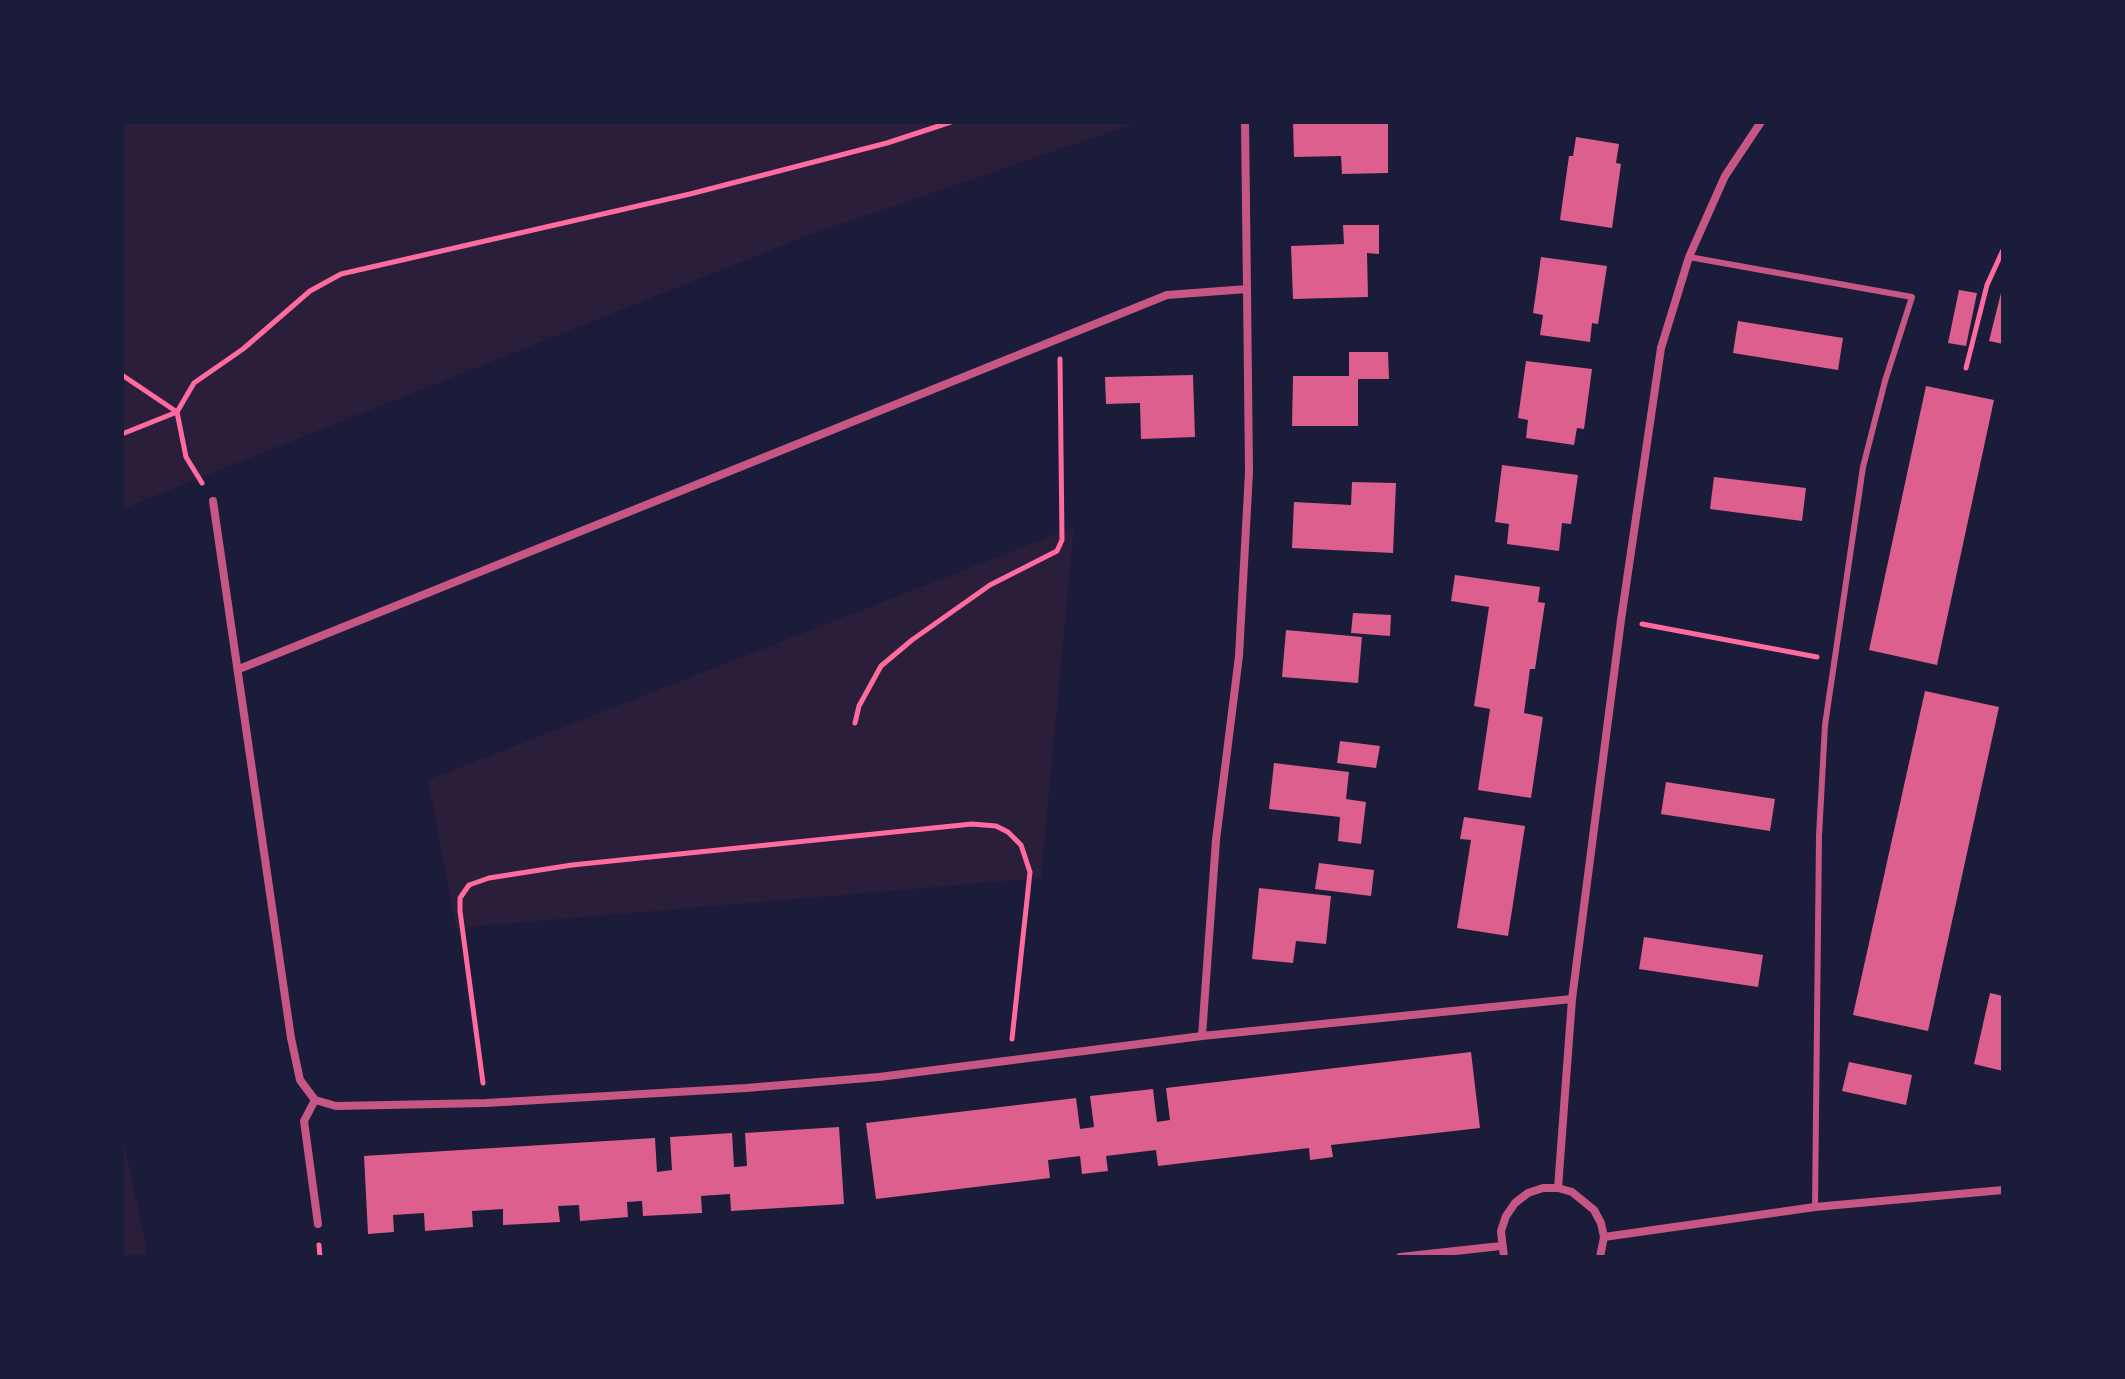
<!DOCTYPE html>
<html>
<head>
<meta charset="utf-8">
<style>
	body { margin:0 }
	#map { position:relative; width:2125px; height:1379px; overflow:hidden; background:#1b1b3a; font-family:Cabin,sans-serif }
	canvas { display:block }
	.frame { position:absolute; inset:0; border:124px solid #1b1b3a; pointer-events:none }
</style>
</head>
<body>
<div id="map">
<canvas width="2125" height="1379"></canvas>
<div class="frame"></div>
</div>
<script>
const g = document.querySelector('canvas').getContext('2d');
g.lineJoin = 'round';
function fill(path, color) { g.fillStyle = color; g.fill(path, 'evenodd'); }
const toPath = rows => new Path2D(rows.map(r => 'M' + r).join(''));
function stroke(path, color, width, dash) { g.strokeStyle = color; g.lineWidth = width; g.lineCap = dash ? 'butt' : 'round'; g.setLineDash(dash || []); g.stroke(path); }
fill(toPath([
	[123,122,1140,122,811,234,122,509],
	[1074,527,1041,878,456,928,428,780],
	[122,1131,148,1257,122,1257]
]), '#2a1e3b');
fill(toPath([
	[1293,122,1388,122,1388,173,1342,174,1341,156,1294,157],
	[1576,137,1619,144,1616,163,1621,164,1612,228,1560,220,1569,156,1573,156],
	[1343,225,1379,225,1379,254,1367,253,1368,297,1293,299,1291,246,1344,244],
	[1541,257,1607,266,1598,324,1592,323,1590,342,1540,335,1543,315,1533,313],
	[2002,289,2003,289,2003,344,1989,341],
	[1959,290,1977,293,1966,346,1948,343],
	[1738,321,1843,338,1838,370,1733,353],
	[1349,352,1388,352,1389,379,1358,379,1358,426,1292,426,1293,376,1349,376],
	[1526,361,1592,369,1584,429,1577,428,1574,445,1526,438,1528,420,1518,418],
	[1193,375,1195,437,1141,439,1140,403,1106,404,1105,377],
	[1926,386,1994,400,1937,665,1869,650],
	[1502,465,1578,475,1571,524,1562,523,1559,551,1507,544,1509,524,1495,522],
	[1714,477,1806,488,1802,521,1710,509],
	[1352,482,1396,483,1393,553,1292,548,1294,502,1351,505],
	[1455,575,1540,587,1538,602,1545,603,1535,669,1530,669,1524,713,1543,717,1531,798,1478,790,1490,709,1474,706,1489,607,1451,601],
	[1353,613,1391,615,1390,636,1351,633],
	[1286,630,1362,637,1358,683,1282,677],
	[1925,691,1999,707,1928,1031,1853,1015],
	[1340,741,1380,746,1376,768,1337,763],
	[1274,763,1349,772,1346,799,1366,802,1361,844,1338,841,1340,817,1269,809],
	[1666,782,1775,799,1770,831,1661,814],
	[1464,817,1525,826,1508,936,1457,928,1471,840,1460,839],
	[1319,863,1374,870,1371,896,1315,889],
	[1259,888,1331,896,1326,944,1296,941,1293,963,1252,959],
	[1644,937,1763,955,1758,987,1639,969],
	[1990,993,2003,996,2003,1071,1974,1064],
	[1471,1052,1480,1128,1331,1145,1333,1157,1310,1160,1309,1148,1158,1166,1156,1150,1106,1156,1108,1171,1082,1174,1080,1156,1048,1160,1050,1178,876,1199,866,1123,1076,1098,1080,1129,1094,1127,1090,1096,1153,1089,1157,1122,1170,1120,1166,1088],
	[1849,1062,1912,1075,1906,1105,1842,1091],
	[839,1127,844,1204,731,1211,730,1194,701,1196,702,1213,643,1216,642,1201,627,1202,628,1217,580,1221,579,1205,558,1206,560,1222,503,1225,503,1209,472,1211,473,1227,425,1231,424,1213,393,1215,394,1232,368,1234,364,1156,655,1138,657,1172,672,1170,670,1137,732,1133,734,1167,747,1166,745,1133]
]), '#dd5f8e');
stroke(toPath([
	[1966,368,1987,285,2003,250],
	[122,375,177,412,122,434],
	[202,483,186,457,177,412,194,383,243,349,310,291,341,274,690,194,887,143,951,122],
	[1642,624,1817,657],
	[855,723,859,706,881,666,912,640,990,585,1057,551,1062,540,1060,359],
	[483,1083,460,911,460,898,469,885,489,878,572,865,972,824,996,826,1008,832,1021,845,1030,872,1012,1039],
	[319,1245,320,1257]
]), '#ff6b9d', 5);
stroke(toPath([
	[1689,257,1912,297,1885,381,1863,467,1825,725,1819,836,1815,1207]
]), '#c65784', 6);
stroke(toPath([
	[1245,122,1247,289],
	[213,501,291,1038,300,1080,315,1100,336,1106,486,1103,746,1088,879,1077,1202,1036,1572,999],
	[239,669,1167,295,1247,289,1249,472,1239,656,1216,840,1202,1036],
	[315,1100,304,1121,318,1224],
	[1558,1188,1572,999,1621,620,1661,348,1689,257,1725,176,1761,122],
	[1604,1237,1815,1207,2003,1190],
	[1400,1257,1501,1246],
	[1504,1257,1501,1231,1506,1216,1515,1203,1528,1193,1543,1188,1558,1188,1572,1192,1594,1210,1601,1223,1604,1237,1600,1257]
]), '#c65784', 8);
</script>
</body>
</html>
